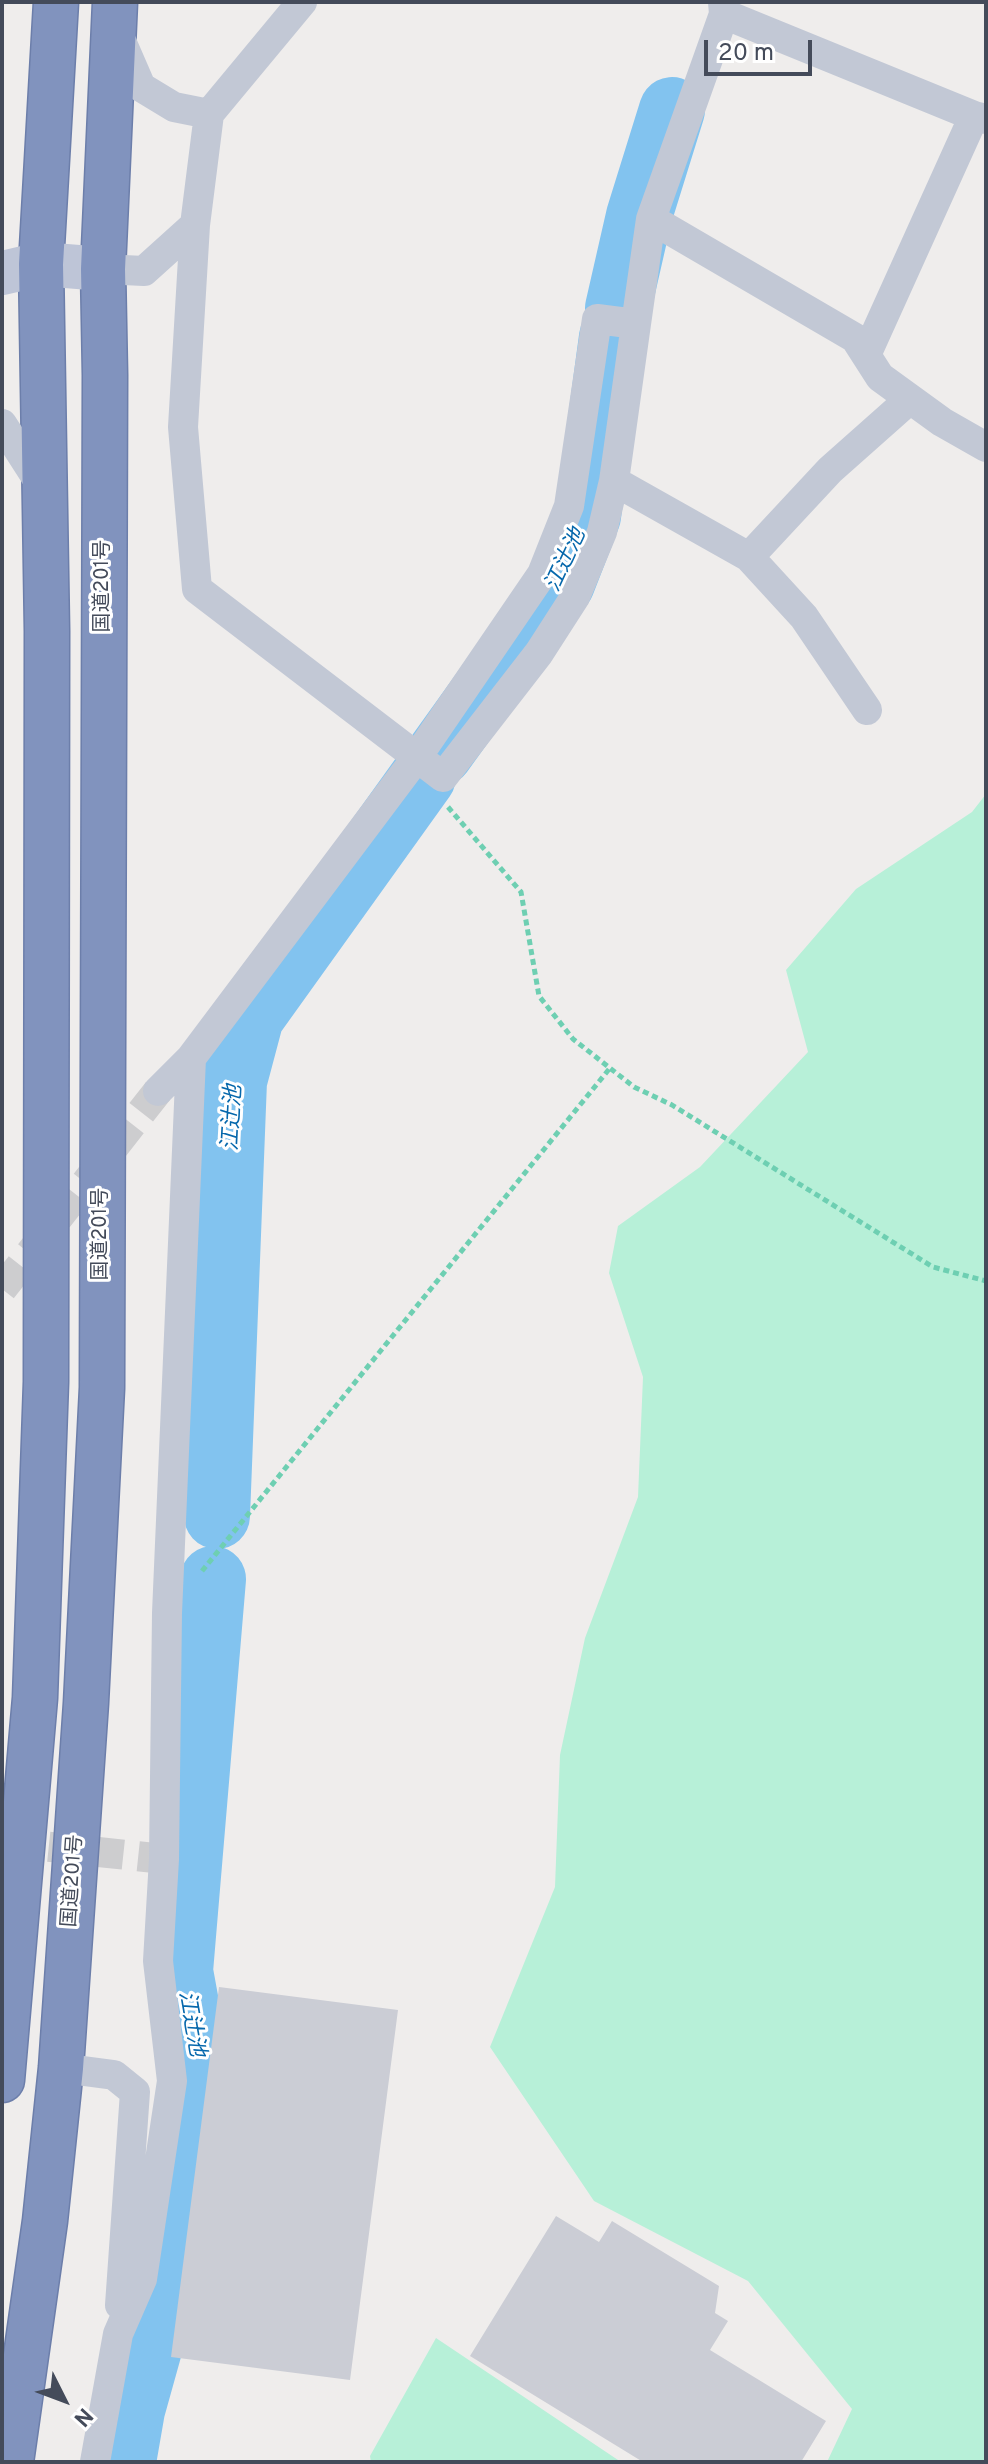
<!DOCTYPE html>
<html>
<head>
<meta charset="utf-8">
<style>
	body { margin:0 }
	#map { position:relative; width:988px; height:2464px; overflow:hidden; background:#efedec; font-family:Overpass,sans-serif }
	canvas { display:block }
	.frame { position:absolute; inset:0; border:4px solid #444b5a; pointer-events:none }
	.north { position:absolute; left:24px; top:2360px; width:80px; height:80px; -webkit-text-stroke:6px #fff; paint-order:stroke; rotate:132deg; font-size:22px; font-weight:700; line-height:32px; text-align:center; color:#444b5a }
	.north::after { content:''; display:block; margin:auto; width:28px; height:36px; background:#444b5a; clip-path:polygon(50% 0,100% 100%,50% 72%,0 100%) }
	.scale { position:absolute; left:704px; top:40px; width:108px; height:36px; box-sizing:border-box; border:4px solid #444b5a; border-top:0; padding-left:10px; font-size:24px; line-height:28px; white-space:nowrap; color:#444b5a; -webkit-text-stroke:6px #fff; paint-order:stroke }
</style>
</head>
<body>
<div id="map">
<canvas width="988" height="2464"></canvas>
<div class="frame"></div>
<div class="north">N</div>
<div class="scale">20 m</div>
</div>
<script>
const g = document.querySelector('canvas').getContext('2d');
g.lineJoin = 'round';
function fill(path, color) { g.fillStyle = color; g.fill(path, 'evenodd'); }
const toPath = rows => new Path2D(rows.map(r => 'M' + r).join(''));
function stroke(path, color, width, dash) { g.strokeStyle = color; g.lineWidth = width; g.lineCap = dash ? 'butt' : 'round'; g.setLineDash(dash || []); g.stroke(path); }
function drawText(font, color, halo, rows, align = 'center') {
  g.font = font + ' Overpass,"Noto Sans JP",sans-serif'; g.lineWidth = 6; g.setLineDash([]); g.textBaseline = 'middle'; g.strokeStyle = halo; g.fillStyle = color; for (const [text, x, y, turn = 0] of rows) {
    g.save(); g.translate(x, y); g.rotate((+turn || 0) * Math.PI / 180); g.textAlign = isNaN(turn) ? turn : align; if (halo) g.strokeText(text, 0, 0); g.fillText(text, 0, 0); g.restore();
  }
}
fill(toPath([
	[986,794,986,2462,827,2462,852,2409,748,2281,594,2201,490,2047,555,1887,560,1755,585,1638,638,1497,643,1377,609,1273,618,1226,700,1167,808,1052,786,970,856,889,972,812],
	[436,2338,621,2462,371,2462,370,2456]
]), '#b7f0d8');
stroke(toPath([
	[618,308,639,216,672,110],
	[440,753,562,583,588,516,612,337],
	[217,1516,234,1081,251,1017,423,777],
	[123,2462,132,2410,173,2263,200,2081,180,1971,213,1579]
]), '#82c3ef', 66);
fill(toPath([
	[219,1987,398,2010,350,2380,171,2357],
	[556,2216,599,2242,612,2221,719,2286,715,2313,728,2321,710,2350,826,2421,801,2462,643,2462,470,2356]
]), '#cbcdd5');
stroke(toPath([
	[2,1289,158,1091],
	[4,1842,164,1859]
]), '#cdcdcf', 30, [30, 15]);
const highway = toPath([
	[2,2080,35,1698,46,1382,47,631,41,264,56,2],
	[11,2462,45,2221,61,2068,86,1703,102,1388,105,375,103,269,115,2]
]);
stroke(highway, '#6c7eaa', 47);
stroke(toPath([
	[448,807,521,892,539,996,573,1039,634,1087,672,1105,933,1267,986,1281],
	[202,1571,610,1068]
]), '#6ecfb2', 5, [6, 4]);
stroke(toPath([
	[724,14,974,116,986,119],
	[118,34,141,87,174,107,209,114],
	[651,219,855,338,880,377,942,422,986,447],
	[195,225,183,427,197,589,443,777,539,653,575,597,602,532,614,481,636,324],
	[103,269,144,271,195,225,209,114,302,2],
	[866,355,974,116],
	[2,424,42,486],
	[614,481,749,557,830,470,910,399],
	[749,557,804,617,867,710],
	[158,1091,191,1058,417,757,542,574,569,506,597,319,636,324,651,219,724,14,723,2],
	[61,2068,114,2075,135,2092,120,2305],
	[95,2462,118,2334,142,2279,172,2081,158,1961,164,1859,167,1613,191,1058]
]), '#c2c8d5', 30);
stroke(toPath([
	[2,273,41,264,103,269]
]), '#bec5d7', 44);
stroke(highway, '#8193be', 44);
drawText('20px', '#444b5a', '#fff', [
	["国道201号",104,586,-90],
	["国道201号",102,1234,-90],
	["国道201号",74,1881,-86]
]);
drawText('italic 22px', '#0668ac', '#fff', [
	["江辻池",567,561,-65],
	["江辻池",234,1118,-87],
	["江辻池",190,2024,80]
]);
</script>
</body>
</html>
